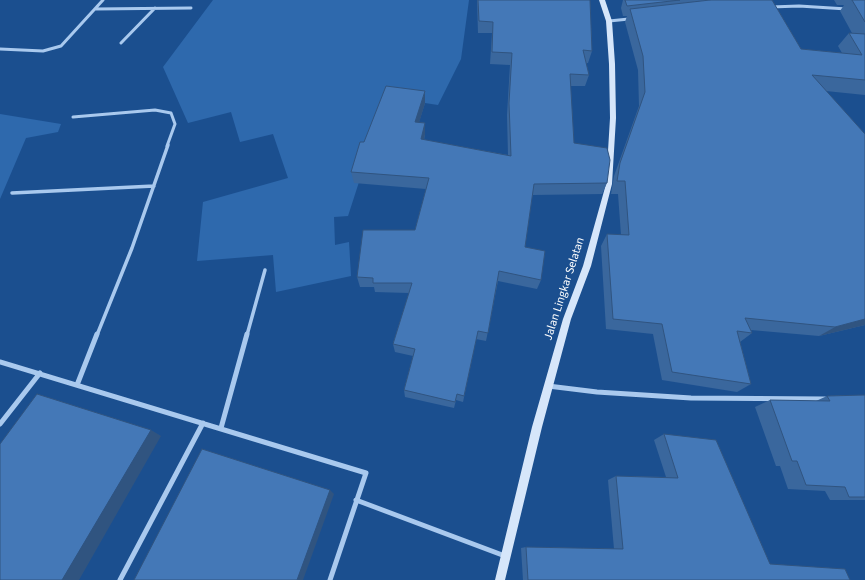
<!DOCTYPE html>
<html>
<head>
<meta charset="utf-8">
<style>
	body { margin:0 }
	canvas { display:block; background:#1b4f8f }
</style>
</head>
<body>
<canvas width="865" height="580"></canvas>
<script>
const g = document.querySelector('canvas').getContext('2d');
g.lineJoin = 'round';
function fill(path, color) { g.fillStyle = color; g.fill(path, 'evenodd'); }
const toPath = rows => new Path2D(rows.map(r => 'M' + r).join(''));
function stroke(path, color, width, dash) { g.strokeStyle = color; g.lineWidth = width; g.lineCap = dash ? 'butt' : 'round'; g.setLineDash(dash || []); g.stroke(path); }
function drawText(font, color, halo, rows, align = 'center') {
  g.font = font + ' "Source Sans 3",sans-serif'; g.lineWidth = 4; g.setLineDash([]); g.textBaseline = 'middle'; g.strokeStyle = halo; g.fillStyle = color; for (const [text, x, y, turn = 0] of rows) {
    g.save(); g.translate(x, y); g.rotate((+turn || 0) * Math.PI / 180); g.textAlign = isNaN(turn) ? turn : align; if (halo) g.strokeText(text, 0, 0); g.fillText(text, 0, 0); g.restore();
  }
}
fill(toPath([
	[213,0,469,0,461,59,438,105,425,103,380,117,348,216,334,217,335,245,349,242,351,276,276,292,273,255,197,261,203,202,288,178,273,134,240,142,231,112,188,123,163,67],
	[0,114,61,124,58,132,26,138,0,199]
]), '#2e69ad');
stroke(toPath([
	[771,7,799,6,847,9],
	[95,9,191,8],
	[609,21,629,19],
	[121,43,155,8],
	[0,49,43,51,61,46,103,0],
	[73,117,155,110,171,113,175,124,167,146]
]), '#a9c9ee', 3);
stroke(toPath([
	[12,193,154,186],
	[97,335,132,248,168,145],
	[247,335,265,270]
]), '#a9c9ee', 3.5);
stroke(toPath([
	[0,362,366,473,330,580],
	[77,385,97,334],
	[548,386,597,392,691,398,825,399],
	[0,424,40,373],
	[221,428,247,334],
	[356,500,505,556],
	[120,580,203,423]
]), '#a9c9ee', 5);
fill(toPath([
	[599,0,605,0,612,21,615,64,616,118,612,184,591,266,571,319,542,427,505,580,495,580,532,427,563,319,583,266,606,184,610,118,609,64,606,21,599,0]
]), '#d6e6fa');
fill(toPath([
	[477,0,590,0,592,51,588,63,586,63,589,75,585,86,570,86,574,143,607,183,602,194,532,195,525,247,541,280,537,289,498,281,486,341,476,339,463,402,456,400,454,408,405,397,404,390,413,356,395,352,393,344,409,293,375,292,374,287,360,287,357,277,415,230,426,189,354,183,351,172,364,142,425,91,425,103,419,122,425,123,425,134,424,140,508,155,507,115,510,65,490,64,492,33,478,33],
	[623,0,772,0,801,49,842,53,838,46,849,33,852,33,840,11,844,5,837,5,834,0,865,0,865,95,826,91,865,325,819,336,751,330,752,333,740,342,751,384,737,392,662,380,653,334,606,329,601,246,607,234,621,235,618,194,611,194,614,176,639,106,638,70,625,22,627,16,623,16,621,8],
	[865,395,865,500,830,500,825,491,788,489,780,466,776,466,755,407,770,400,816,401,827,396],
	[664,434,770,564,850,580,523,580,521,548,526,547,614,549,608,480,616,476,666,477,654,440]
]), '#3a679d');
fill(toPath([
	[425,91,425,103,416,133,415,122],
	[425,123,425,134,422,151,421,139],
	[865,319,865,325,819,336,835,327],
	[151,430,161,436,79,580,62,580],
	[330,490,334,494,303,580,297,580]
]), '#305480');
const building = toPath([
	[478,0,590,0,592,51,583,50,589,75,570,74,574,143,607,148,610,160,607,183,534,184,525,247,545,251,541,280,499,271,488,333,478,331,464,396,457,394,455,402,404,390,415,349,393,344,412,283,373,283,373,278,357,277,363,230,415,230,429,178,351,172,360,142,364,142,386,86,425,91,415,122,425,123,421,139,511,156,509,103,512,53,492,52,493,22,479,21,478,0],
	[625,0,680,0,627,6,625,0],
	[710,0,772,0,801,49,862,55,849,33,865,34,865,80,812,75,865,134,865,319,835,327,745,318,752,333,737,331,751,384,672,372,662,324,613,319,607,234,629,235,625,181,617,181,620,163,645,92,643,56,630,9,710,0],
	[852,0,865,0,865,22,852,0],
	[37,394,151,430,62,580,0,580,0,444,37,394],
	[865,395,865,497,849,497,845,487,806,485,797,461,792,461,770,400,830,401,827,396,865,395],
	[664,434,716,440,770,564,845,569,850,580,528,580,526,547,623,549,616,476,678,478,664,434],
	[202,449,330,490,297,580,134,580,202,449]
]);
fill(building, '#4478b7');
stroke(building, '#305480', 1);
drawText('12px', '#fff', '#1b4f8f', [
	["Jalan Lingkar Selatan",565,289,-72]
]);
</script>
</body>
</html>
